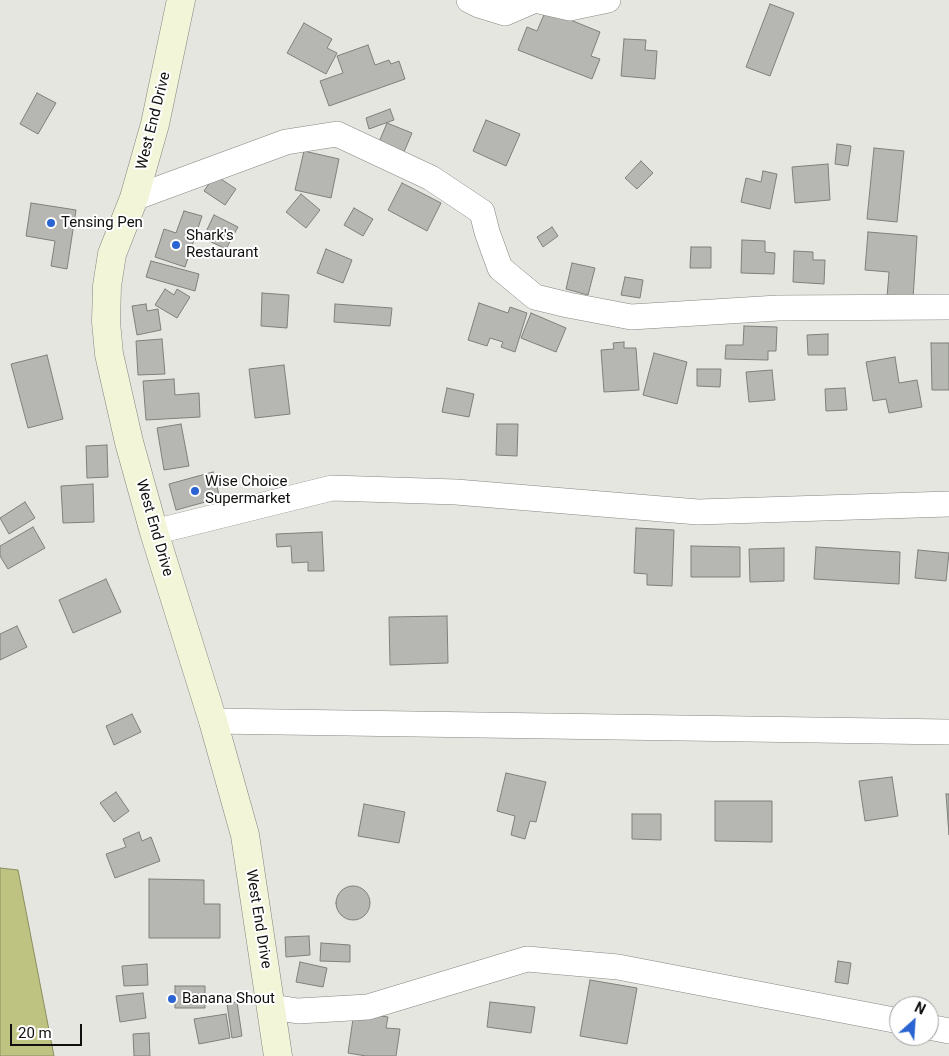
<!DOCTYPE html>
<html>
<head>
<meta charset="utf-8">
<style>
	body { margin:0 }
	#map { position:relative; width:949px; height:1056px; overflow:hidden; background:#e6e6e1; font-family:Roboto,sans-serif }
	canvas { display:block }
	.north { position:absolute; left:889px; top:996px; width:50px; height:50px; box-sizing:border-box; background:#fff; border:1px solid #9f9f9f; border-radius:50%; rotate:26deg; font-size:14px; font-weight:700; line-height:20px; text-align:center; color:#10100e }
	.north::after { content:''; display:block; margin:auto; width:18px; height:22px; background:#2964d2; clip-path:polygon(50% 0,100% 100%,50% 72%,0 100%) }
	.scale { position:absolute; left:10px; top:1024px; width:72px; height:22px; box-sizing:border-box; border:2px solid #10100e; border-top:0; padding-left:6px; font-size:15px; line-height:18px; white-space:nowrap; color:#10100e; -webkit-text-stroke:4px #fff; paint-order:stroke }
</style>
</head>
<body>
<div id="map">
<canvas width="949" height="1056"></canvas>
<div class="north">N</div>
<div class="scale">20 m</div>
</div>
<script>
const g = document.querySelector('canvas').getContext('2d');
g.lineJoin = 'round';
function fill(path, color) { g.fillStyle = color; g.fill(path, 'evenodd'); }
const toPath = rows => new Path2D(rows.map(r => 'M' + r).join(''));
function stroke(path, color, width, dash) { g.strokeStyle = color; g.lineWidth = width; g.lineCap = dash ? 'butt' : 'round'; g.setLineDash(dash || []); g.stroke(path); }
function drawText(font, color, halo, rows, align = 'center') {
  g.font = font + ' Roboto,sans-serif'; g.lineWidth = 4; g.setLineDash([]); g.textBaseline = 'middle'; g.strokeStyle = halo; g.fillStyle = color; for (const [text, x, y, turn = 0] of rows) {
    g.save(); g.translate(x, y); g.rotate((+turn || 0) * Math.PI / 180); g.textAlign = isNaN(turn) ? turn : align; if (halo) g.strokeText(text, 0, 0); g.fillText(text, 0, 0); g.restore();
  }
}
const water = toPath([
	[0,868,18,870,54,1056,0,1056,0,868]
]);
fill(water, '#bfc381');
stroke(water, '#8a8d5e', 1);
const building = toPath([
	[770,4,794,13,770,76,746,67,770,4],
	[546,10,600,32,591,56,600,59,592,79,518,50,527,27,537,31,546,10],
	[304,23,332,39,327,48,337,53,326,74,287,53,304,23],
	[624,39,646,40,645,50,657,51,655,79,621,76,624,39],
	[368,45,375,65,389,60,391,64,399,61,405,79,329,106,320,81,343,73,337,56,368,45],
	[37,93,56,103,38,134,20,124,37,93],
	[390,109,394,120,369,129,366,118,390,109],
	[486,120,520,134,506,166,473,151,486,120],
	[387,123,412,133,404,152,379,142,387,123],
	[837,144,851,146,848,166,835,164,837,144],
	[874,148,904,151,897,222,867,219,874,148],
	[304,151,339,159,331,198,295,190,304,151],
	[641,161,653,173,637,189,625,178,641,161],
	[828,164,830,200,795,203,792,167,828,164],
	[763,171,777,174,770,209,741,202,746,178,761,182,763,171],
	[215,175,236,189,225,205,204,191,215,175],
	[402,183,441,203,427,231,388,210,402,183],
	[301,194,320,210,306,228,286,212,301,194],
	[31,203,76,210,67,269,51,266,55,241,26,236,31,203],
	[354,208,373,219,363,236,344,225,354,208],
	[184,211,202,216,185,267,155,257,164,229,176,233,184,211],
	[214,215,238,227,226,249,203,238,214,215],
	[552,227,558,236,543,247,537,237,552,227],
	[868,232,917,236,913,299,887,297,889,272,865,270,868,232],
	[742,240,765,241,765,252,775,253,774,274,741,273,742,240],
	[691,247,711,247,711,268,690,268,691,247],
	[326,249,352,260,343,283,317,273,326,249],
	[794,251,813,252,813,260,825,260,824,284,793,282,794,251],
	[151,261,199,274,195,291,146,277,151,261],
	[572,263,595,268,588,295,566,289,572,263],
	[625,277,643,280,640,298,621,295,625,277],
	[165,289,174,295,177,289,190,297,177,318,155,305,165,289],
	[262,293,289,295,287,328,261,326,262,293],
	[479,303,508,313,510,307,527,313,515,352,501,347,503,342,490,338,487,346,468,340,479,303],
	[146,304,147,311,158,309,161,330,137,335,132,306,146,304],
	[335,304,392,308,390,326,334,322,335,304],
	[531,313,566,328,556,352,521,338,531,313],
	[744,326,777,327,776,351,768,351,768,360,725,359,726,345,743,345,744,326],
	[828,334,828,355,808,355,807,335,828,334],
	[162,339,165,374,138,375,136,341,162,339],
	[624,342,624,348,636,348,639,390,604,392,601,350,614,349,613,343,624,342],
	[931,343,949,343,949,390,932,390,931,343],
	[654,353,687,362,677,404,643,395,654,353],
	[47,355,63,419,28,428,11,364,47,355],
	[895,357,899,383,917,380,922,407,889,413,886,399,873,401,866,362,895,357],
	[284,365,290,414,255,418,249,369,284,365],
	[697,369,721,369,720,387,697,386,697,369],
	[772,370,775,400,749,402,746,372,772,370],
	[174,379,175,395,199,393,200,417,146,420,143,381,174,379],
	[447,388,474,394,469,417,442,412,447,388],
	[845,388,847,410,826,411,825,389,845,388],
	[181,424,189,466,164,470,157,428,181,424],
	[497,424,518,424,517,456,496,455,497,424],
	[107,445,108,477,87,478,86,446,107,445],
	[213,472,220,498,176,510,169,484,213,472],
	[93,484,94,522,63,523,61,486,93,484],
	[25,502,35,518,9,534,0,518,25,502],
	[33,527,45,548,8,569,0,556,0,546,33,527],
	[636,528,674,530,672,586,647,585,647,574,634,573,636,528],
	[322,532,324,571,308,571,308,562,292,563,291,546,277,547,276,534,322,532],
	[691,546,740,547,740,577,691,577,691,546],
	[816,547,900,552,899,584,814,579,816,547],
	[784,548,784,581,750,582,749,549,784,548],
	[918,550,949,553,946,581,915,578,918,550],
	[106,579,121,612,73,633,59,600,106,579],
	[447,616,448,663,390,665,389,617,447,616],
	[17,626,27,647,0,660,0,634,17,626],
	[132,714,141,732,114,745,106,726,132,714],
	[506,773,546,782,536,822,530,821,525,839,511,835,515,816,497,811,506,773],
	[892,777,898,816,865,821,859,781,892,777],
	[116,792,129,811,114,822,100,803,116,792],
	[946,794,949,794,949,835,946,794],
	[715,801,772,801,772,842,715,841,715,801],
	[364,804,405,812,399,843,358,836,364,804],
	[632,814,661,814,661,840,632,839,632,814],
	[139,832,142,841,151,837,160,861,115,878,106,854,126,847,123,839,139,832],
	[149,879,204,880,204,904,220,904,220,938,149,938,149,879],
	'336 903a17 17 0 1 1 34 0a17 17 0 1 1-34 0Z',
	[309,936,310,955,286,957,285,937,309,936],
	[321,943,350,945,350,962,320,961,321,943],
	[838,961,851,963,848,984,835,982,838,961],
	[300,962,327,968,323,987,296,982,300,962],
	[147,964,148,985,124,986,122,966,147,964],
	[590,980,637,988,627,1044,580,1036,590,980],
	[175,986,205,986,205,1008,175,1008,175,986],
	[143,993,146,1018,120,1022,116,996,143,993],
	[237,1002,242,1036,232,1038,227,1004,237,1002],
	[490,1002,535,1007,531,1033,487,1027,490,1002],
	[354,1012,388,1017,386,1028,400,1029,396,1056,366,1056,348,1053,354,1012],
	[226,1014,230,1038,199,1044,194,1019,226,1014],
	[149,1033,150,1056,134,1056,133,1034,149,1033]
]);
fill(building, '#b6b7b2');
stroke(building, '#7f807b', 1);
const minor = toPath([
	[469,0,479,5,505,13,535,0,570,8,608,0],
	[134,198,286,142,337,134,431,178,482,212,487,232,500,268,535,297,568,305,631,317,778,308,949,307],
	[154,532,332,488,456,492,698,512,949,504],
	[213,721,949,732],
	[272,1007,298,1011,368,1007,527,959,618,967,899,1021],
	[929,1027,949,1031]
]);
const secondary = toPath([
	[181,0,155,124,134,198,112,254,107,286,106,322,109,354,129,442,154,532,213,721,245,835,278,1056]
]);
stroke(minor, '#858581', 26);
stroke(secondary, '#858581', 29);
stroke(minor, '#fff', 25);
stroke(secondary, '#f3f5d9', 28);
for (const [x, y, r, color] of [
	[51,223,5,"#2964d2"],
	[176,245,5,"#2964d2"],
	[195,491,5,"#2964d2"],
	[172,999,5,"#2964d2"]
]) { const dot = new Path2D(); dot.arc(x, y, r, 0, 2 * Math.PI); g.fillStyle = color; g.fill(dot); stroke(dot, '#fff', 2); }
drawText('15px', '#10100e', '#fff', [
	["West End Drive",154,121,-76],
	["West End Drive",154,528,74],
	["West End Drive",258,919,81]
]);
drawText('15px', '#10100e', '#fff', [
	["Tensing Pen",61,223],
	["Shark's",186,236],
	["Restaurant",186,253],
	["Wise Choice",205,482],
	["Supermarket",205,499],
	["Banana Shout",182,999]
], 'left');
</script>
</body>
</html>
